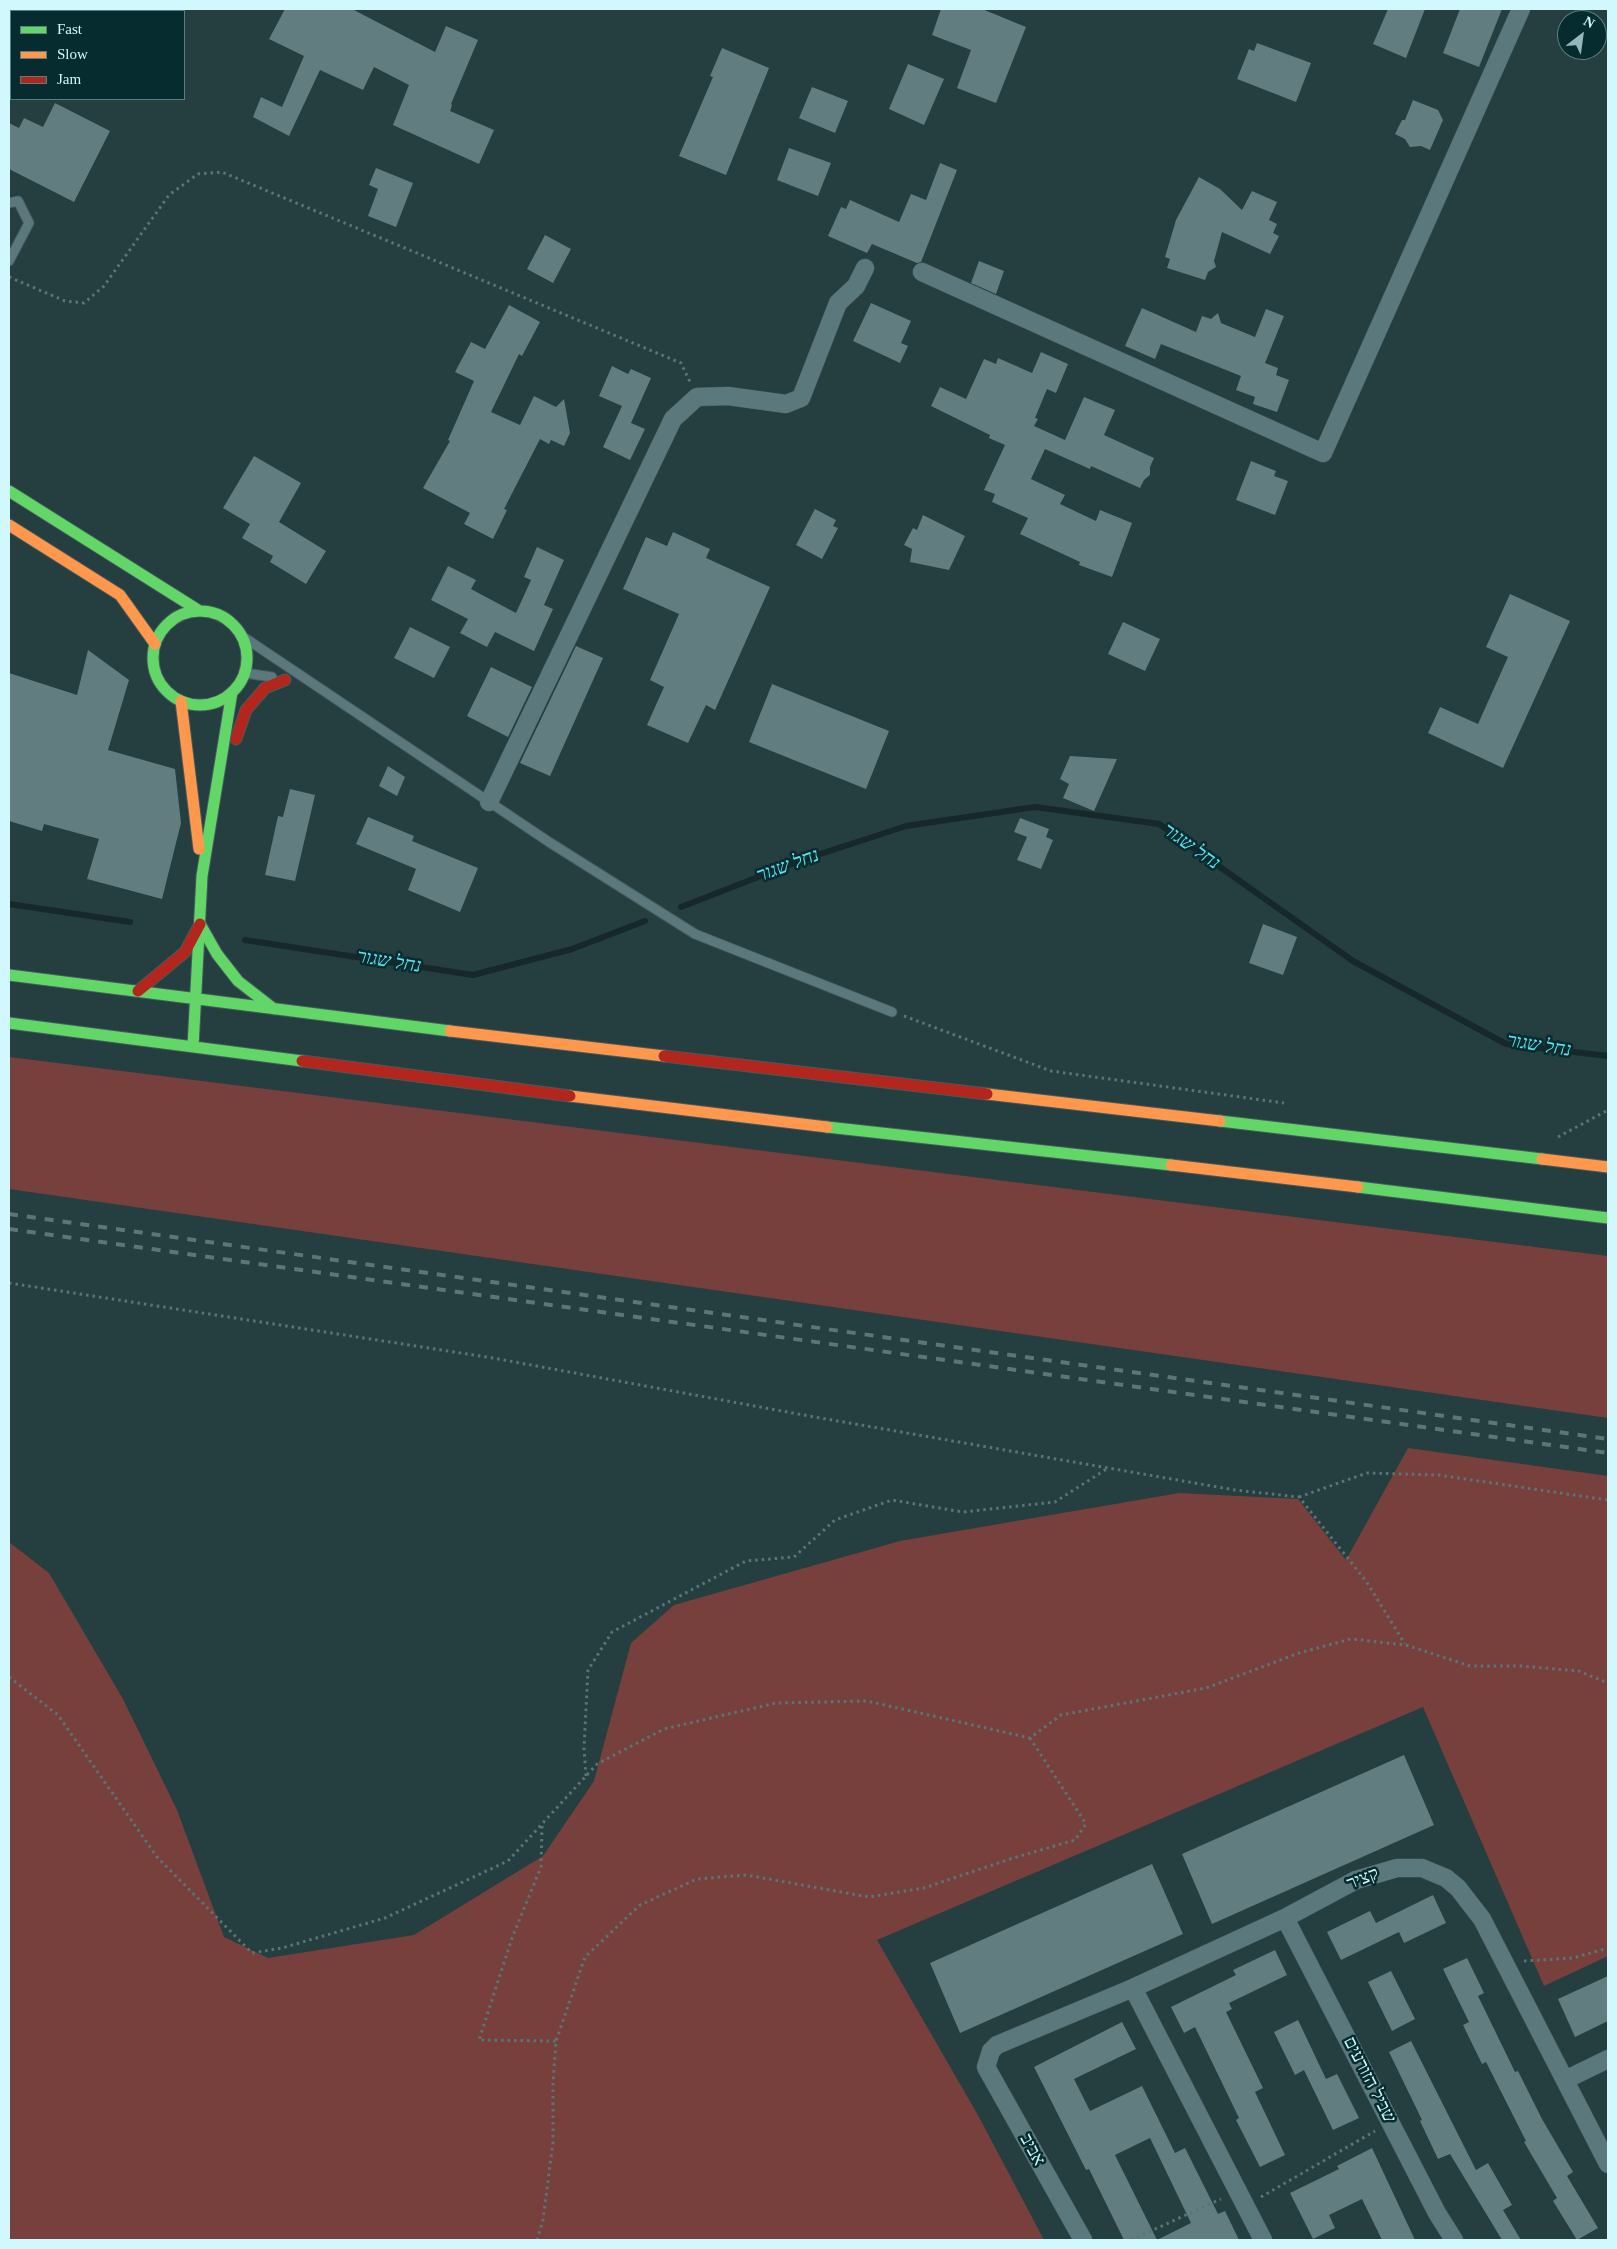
<!DOCTYPE html>
<html>
<head>
<meta charset="utf-8">
<style>
	body { margin:0 }
	#map { position:relative; width:1617px; height:2249px; overflow:hidden; background:#253e40; font-family:"Times New Roman",serif }
	canvas { display:block }
	.frame { position:absolute; inset:0; border:10px solid #d0f8fd; pointer-events:none }
	.legend { position:absolute; left:10px; top:10px; width:175px; height:90px; box-sizing:border-box; background:#062c30; border:1px solid #577e82; margin:0; padding:6px 9px; list-style:none; font-size:15px; color:#d0f8fd }
	.legend li { display:flex; align-items:center; gap:10px; height:25px }
	.legend b { width:25px; border:1px solid #577e82 }
	.north { position:absolute; left:1557px; top:10px; width:50px; height:50px; box-sizing:border-box; background:#062c30; border:1px solid #577e82; border-radius:50%; rotate:30deg; font-size:14px; font-weight:700; line-height:20px; text-align:center; color:#d0f8fd }
	.north::after { content:''; display:block; margin:auto; width:18px; height:22px; background:#94b7bb; clip-path:polygon(50% 0,100% 100%,50% 72%,0 100%) }
</style>
</head>
<body>
<div id="map">
<canvas width="1617" height="2249"></canvas>
<div class="frame"></div>
<ul class="legend">
<li><b style="height:6px;background:#63d668"></b>Fast</li>
<li><b style="height:6px;background:#ff974d"></b>Slow</li>
<li><b style="height:6px;background:#b3261e"></b>Jam</li>
</ul>
<div class="north">N</div>
</div>
<script>
const g = document.querySelector('canvas').getContext('2d');
g.lineJoin = 'round';
function fill(path, color) { g.fillStyle = color; g.fill(path, 'evenodd'); }
const toPath = rows => new Path2D(rows.map(r => 'M' + r).join(''));
function stroke(path, color, width, dash) { g.strokeStyle = color; g.lineWidth = width; g.lineCap = dash ? 'butt' : 'round'; g.setLineDash(dash || []); g.stroke(path); }
function drawText(font, color, halo, rows, align = 'center') {
  g.font = font + ' "Times New Roman",Heebo,serif'; g.lineWidth = 5; g.setLineDash([]); g.textBaseline = 'middle'; g.strokeStyle = halo; g.fillStyle = color; for (const [text, x, y, turn = 0] of rows) {
    g.save(); g.translate(x, y); g.rotate((+turn || 0) * Math.PI / 180); g.textAlign = isNaN(turn) ? turn : align; if (halo) g.strokeText(text, 0, 0); g.fillText(text, 0, 0); g.restore();
  }
}
fill(toPath([
	[9,1057,1608,1256,1608,1418,9,1189],
	[1408,1448,1608,1476,1608,1956,1544,1986,1423,1707,877,1940,979,2117,1044,2240,9,2240,9,1542,49,1573,123,1699,177,1810,224,1937,268,1958,414,1935,543,1856,594,1781,631,1643,674,1605,900,1541,1179,1493,1298,1499,1346,1560]
]), '#77403d');
stroke(toPath([
	[9,904,130,922],
	[681,907,802,860,906,826,1035,807,1159,824,1353,961,1506,1044,1608,1056],
	[245,940,473,975,572,949,645,921]
]), '#16282a', 6);
fill(toPath([
	[285,9,352,9,435,52,446,26,478,40,451,104,452,105,450,111,494,130,479,164,393,125,409,85,374,67,363,90,320,70,289,136,253,117,261,97,282,107,304,56,269,39],
	[941,9,982,9,1026,27,996,103,957,88,971,50,932,35],
	[1388,9,1425,9,1406,58,1373,44],
	[1460,9,1502,9,1479,67,1443,53],
	[1257,43,1311,63,1296,102,1237,79,1249,49,1254,51],
	[722,48,769,68,726,175,679,156,713,77,710,76],
	[908,64,944,79,924,125,889,109],
	[812,87,848,101,835,133,799,118],
	[1413,100,1438,110,1443,120,1430,150,1421,146,1410,147,1405,139,1395,134,1402,120,1405,120],
	[55,103,110,131,74,202,9,169,9,123,19,128,24,118,43,127],
	[789,148,831,163,818,196,777,180],
	[940,163,957,170,921,262,917,263,872,244,867,253,828,236,841,207,846,209,850,200,899,222,911,194,926,200],
	[376,168,413,183,396,227,368,216,378,189,369,185],
	[1199,177,1220,189,1242,210,1252,191,1277,202,1269,220,1277,224,1273,233,1279,236,1270,254,1222,232,1214,261,1216,267,1208,272,1205,280,1167,268,1170,259,1165,257,1176,220],
	[545,235,571,249,553,283,527,269],
	[979,261,1004,271,996,294,971,283],
	[871,303,911,321,901,343,908,346,900,363,853,341],
	[509,305,540,322,522,356,519,354,491,412,520,425,534,396,556,407,564,399,570,433,564,446,551,440,549,444,540,439,504,509,507,510,493,539,464,524,470,513,423,488,450,441,448,440,474,381,455,372,471,342,485,349],
	[1142,308,1196,332,1202,316,1211,319,1218,313,1221,323,1255,337,1266,309,1284,316,1265,363,1278,368,1276,375,1289,380,1277,412,1253,404,1255,397,1236,390,1241,376,1161,344,1155,359,1125,346],
	[1041,352,1068,364,1056,393,1047,389,1035,418,1038,419,1034,426,1065,440,1084,397,1115,410,1104,435,1154,458,1150,467,1150,475,1144,480,1140,488,1091,466,1090,469,1045,449,1031,479,1065,495,1060,504,1096,521,1100,510,1132,523,1112,577,1079,565,1080,562,1020,534,1028,518,992,502,995,494,984,490,1005,445,989,438,990,435,931,406,940,387,966,399,984,359,996,364,998,358,1032,373],
	[612,366,628,374,631,369,651,378,631,423,645,429,630,460,603,447,622,406,599,396],
	[254,456,301,483,279,522,326,551,306,584,270,562,273,556,242,538,250,524,223,508],
	[1251,461,1276,471,1274,476,1288,481,1275,515,1236,500],
	[815,509,836,520,833,526,838,528,822,559,796,545],
	[923,515,965,536,949,570,910,562,912,549,904,545,913,528,917,530],
	[673,532,710,549,706,558,770,587,715,710,706,705,688,743,647,725,664,687,650,680,679,614,623,589,646,537,667,546],
	[537,547,564,560,544,605,553,609,534,651,495,632,487,647,460,633,468,619,431,600,448,566,476,580,471,589,516,613,531,580,524,577],
	[1510,594,1570,621,1503,768,1428,733,1440,707,1478,724,1508,657,1486,647],
	[1123,622,1160,639,1145,671,1108,654],
	[410,627,450,647,434,678,394,658],
	[576,646,603,658,550,776,520,763],
	[88,650,129,680,108,750,175,769,181,823,162,899,87,879,99,839,44,824,42,831,9,821,9,673,77,695],
	[491,667,532,687,508,737,467,716],
	[772,684,889,731,866,789,749,742],
	[1070,756,1117,759,1094,811,1063,798,1069,784,1060,779],
	[388,766,405,777,397,796,379,786],
	[290,789,315,795,295,881,265,875,278,816,283,817],
	[368,817,414,836,412,841,478,868,460,912,408,890,416,869,356,844],
	[1020,818,1049,829,1046,837,1053,840,1041,869,1017,860,1027,837,1014,832],
	[1263,924,1297,937,1283,975,1249,963],
	[1404,1755,1434,1825,1212,1924,1182,1854],
	[1152,1864,1183,1934,960,2033,930,1963],
	[1433,1895,1446,1923,1404,1943,1399,1932,1341,1960,1327,1932,1370,1911,1376,1923],
	[1275,1950,1287,1975,1229,2003,1232,2009,1226,2012,1263,2088,1255,2092,1285,2155,1260,2167,1236,2120,1239,2118,1195,2027,1184,2033,1171,2007,1236,1975,1233,1970],
	[1467,1958,1484,1993,1478,1996,1515,2072,1518,2071,1542,2119,1573,2172,1567,2176,1598,2228,1577,2240,1553,2201,1557,2198,1524,2142,1526,2141,1486,2062,1482,2064,1463,2025,1469,2022,1443,1969],
	[1391,1971,1415,2019,1392,2031,1368,1982],
	[1608,1976,1608,2021,1575,2037,1558,1999],
	[1298,2020,1326,2079,1337,2074,1359,2118,1333,2130,1304,2070,1295,2075,1274,2032],
	[1122,2022,1136,2049,1074,2079,1090,2111,1142,2086,1175,2153,1185,2148,1218,2214,1225,2211,1239,2240,1124,2240,1089,2169,1086,2170,1034,2067],
	[1150,2138,1191,2223,1157,2240,1115,2155],
	[1411,2041,1476,2170,1488,2163,1512,2205,1503,2210,1521,2240,1502,2240,1450,2154,1438,2159,1420,2121,1422,2120,1389,2052],
	[1372,2148,1415,2240,1382,2240,1362,2199,1329,2215,1335,2228,1313,2239,1290,2193,1339,2169,1337,2166]
]), '#617d7f');
const lane = toPath([
	[9,203,18,201,29,223,9,261],
	[242,636,549,842,695,934,892,1012],
	[245,673,272,677]
]);
const street = toPath([
	[922,272,1323,453,1521,9],
	[489,802,673,419,697,397,728,396,786,404,801,398,838,303,856,286,865,268],
	[1285,1918,1437,2213,1454,2240],
	[1133,1988,1263,2240],
	[1565,2080,1608,2059],
	[1083,2240,986,2067,991,2051,997,2045,1133,1988,1285,1918,1356,1880,1397,1868,1422,1868,1446,1878,1458,1888,1482,1919,1608,2164]
]);
const fast = toPath([
	[9,491,198,610],
	'153 658a47 47 0 1 1 94 0a47 47 0 1 1-94 0Z',
	[200,924,217,954,238,981,274,1009],
	[9,975,450,1031],
	[9,1023,302,1061],
	[193,1047,202,876,232,692],
	[1220,1121,1542,1159],
	[827,1127,1171,1165],
	[1358,1187,1608,1218]
]);
const slow = toPath([
	[9,525,120,595,155,644],
	[181,701,199,849],
	[450,1031,664,1056],
	[987,1094,1220,1121],
	[570,1096,827,1127],
	[1542,1159,1608,1167],
	[1171,1165,1358,1187]
]);
const jam = toPath([
	[236,739,246,710,265,688,285,680],
	[138,991,185,952,200,924],
	[664,1056,987,1094],
	[302,1061,570,1096]
]);
stroke(lane, '#465b5e', 11);
stroke(street, '#465b5e', 19);
stroke(fast, '#465b5e', 13);
stroke(slow, '#465b5e', 13);
stroke(jam, '#465b5e', 13);
stroke(toPath([
	[9,277,65,301,84,303,104,286,169,195,198,174,222,172,681,363,690,382],
	[904,1016,1051,1071,1284,1103],
	[1558,1137,1608,1110],
	[9,1283,493,1358,809,1416,1235,1490,1299,1497,1366,1581,1405,1644],
	[1299,1497,1367,1473,1438,1475,1608,1500],
	[9,1677,58,1715,157,1857,252,1953,282,1948,385,1918,508,1861,597,1764,664,1729,776,1703,867,1701,1030,1738,1061,1715,1206,1688,1299,1653,1351,1639,1406,1645,1470,1666,1521,1666,1579,1671,1608,1683],
	[586,1776,584,1748,588,1670,612,1632,746,1561,794,1557,835,1520,892,1500,963,1512,1055,1502,1108,1468],
	[542,1826,541,1867,512,1938,479,2040,556,2041],
	[1524,1961,1573,1958,1608,1948],
	[1261,2197,1375,2131],
	[537,2240,543,2220,553,2142,553,2083,556,2041,585,1957,640,1905,697,1879,746,1875,869,1897,924,1888,1010,1859,1075,1840,1086,1824,1030,1738],
	[1131,2240,1221,2199]
]), '#5b7476', 3, [2.5, 4]);
stroke(lane, '#5b797c', 9);
stroke(street, '#5b797c', 18);
stroke(fast, '#63d668', 11);
stroke(slow, '#ff974d', 11);
stroke(jam, '#b3261e', 11);
stroke(toPath([
	[9,1214,1608,1439],
	[9,1229,1608,1453]
]), '#5c7577', 4, [9, 9]);
drawText('18px', '#d0f8fd', '#062c30', [
	["קציר",1363,1879,-22],
	["שביל הזורעים",1369,2080,63],
	["אביב",1032,2150,61]
]);
drawText('italic 19px', '#5be5f3', '#062c30', [
	["נחל שגור",1191,847,35],
	["נחל שגור",788,866,-20],
	["נחל שגור",389,962,9],
	["נחל שגור",1539,1046,9]
]);
</script>
</body>
</html>
